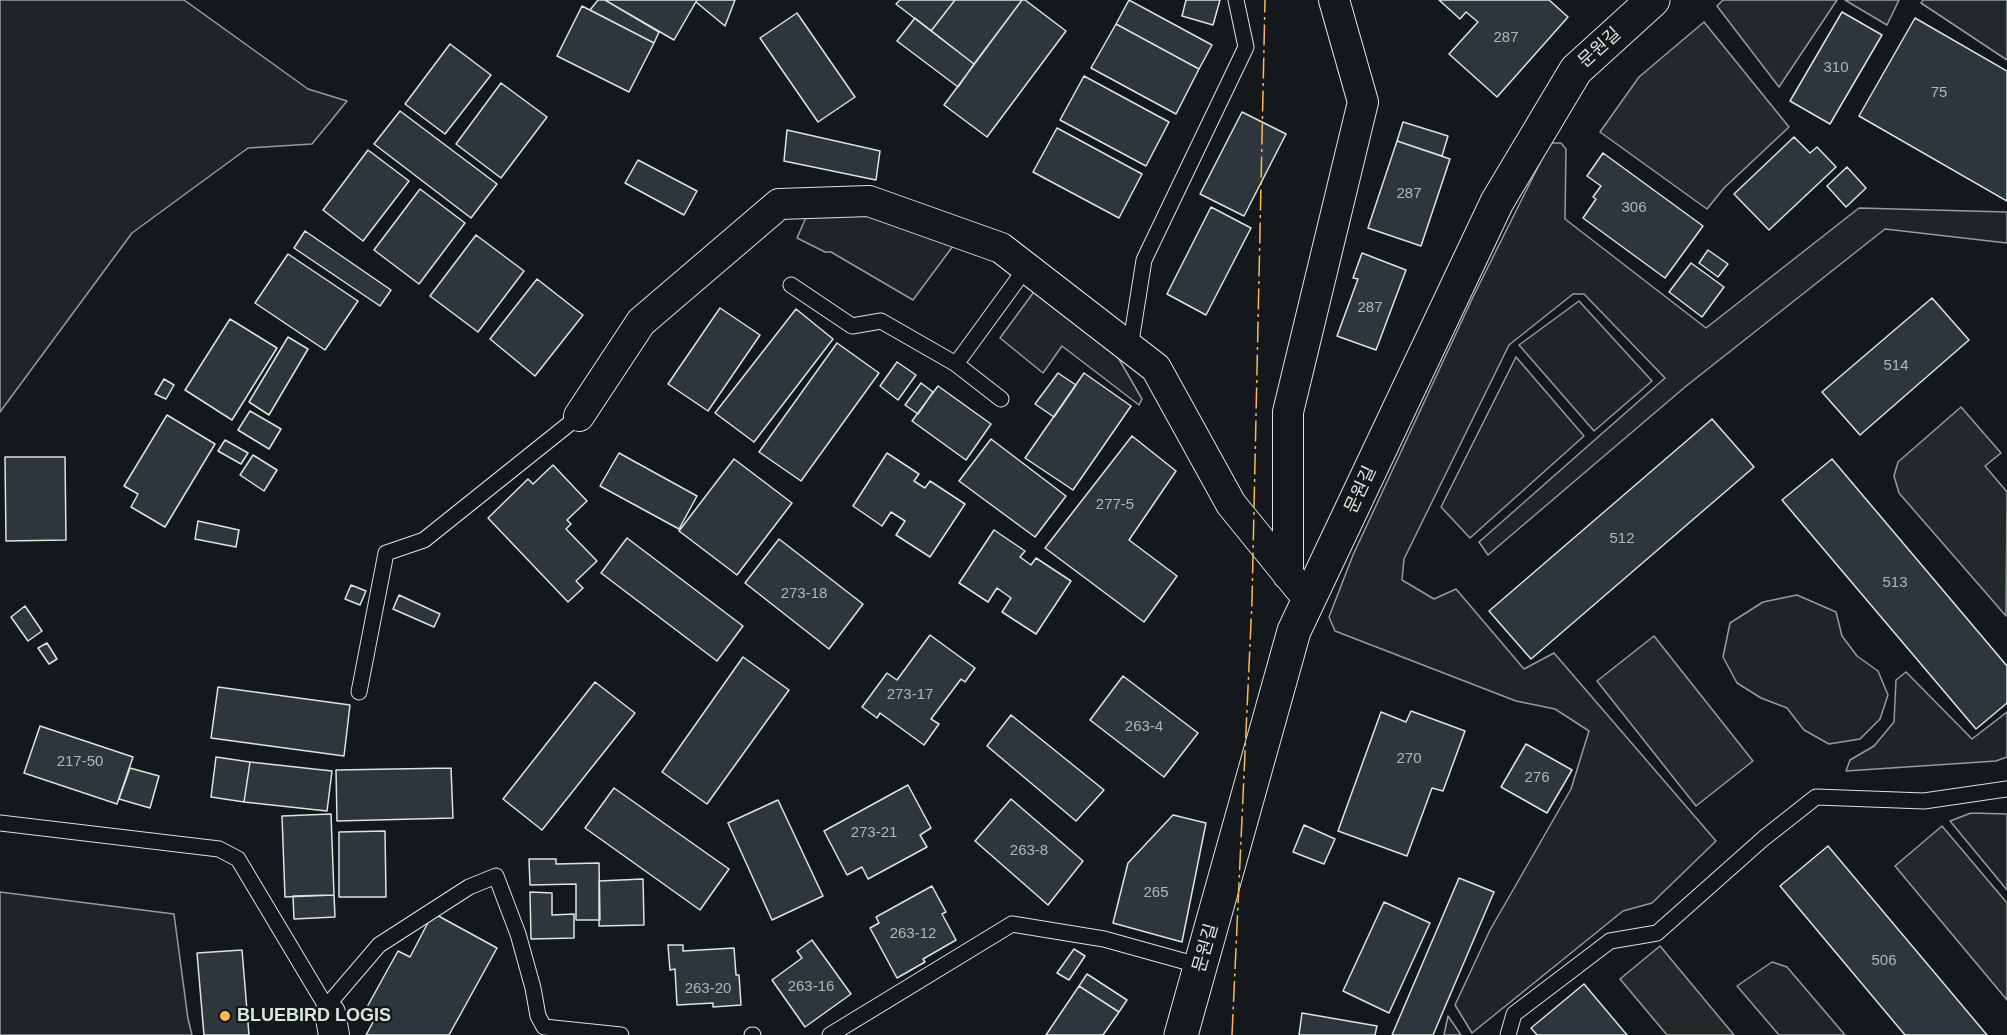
<!DOCTYPE html>
<html>
<head>
<meta charset="utf-8">
<style>
	body { margin:0 }
	canvas { display:block; background:#14181c }
</style>
</head>
<body>
<canvas width="2007" height="1035"></canvas>
<script>
const g = document.querySelector('canvas').getContext('2d');
g.lineJoin = 'round';
function fill(path, color) { g.fillStyle = color; g.fill(path, 'evenodd'); }
const toPath = rows => new Path2D(rows.map(r => 'M' + r).join(''));
function stroke(path, color, width, dash) { g.strokeStyle = color; g.lineWidth = width; g.lineCap = dash ? 'butt' : 'round'; g.setLineDash(dash || []); g.stroke(path); }
function drawText(font, color, halo, rows, align = 'center') {
  g.font = font + ' Helvetica,"Noto Sans KR",sans-serif'; g.lineWidth = 4.5; g.setLineDash([]); g.textBaseline = 'middle'; g.strokeStyle = halo; g.fillStyle = color; for (const [text, x, y, turn = 0] of rows) {
    g.save(); g.translate(x, y); g.rotate((+turn || 0) * Math.PI / 180); g.textAlign = isNaN(turn) ? turn : align; if (halo) g.strokeText(text, 0, 0); g.fillText(text, 0, 0); g.restore();
  }
}
const green = toPath([
	[0,0,184,0,308,89,347,101,312,144,248,148,132,233,0,412,0,0],
	[1550,143,1561,143,1566,149,1565,219,1706,328,1859,208,2007,212,2007,243,1885,229,1685,387,1488,555,1479,542,1665,378,1584,294,1573,294,1509,345,1404,559,1402,580,1434,599,1456,589,1524,669,1554,653,1716,841,1652,903,1623,911,1472,1033,1455,1005,1490,930,1571,789,1589,731,1555,709,1516,701,1335,631,1329,617,1353,555,1473,297,1550,143],
	[872,209,953,246,913,300,831,252,825,252,797,238,807,215,872,209],
	[1036,289,1116,354,1142,399,1139,405,1062,346,1043,373,1000,338,1036,289],
	[1579,301,1652,381,1594,431,1519,345,1579,301],
	[1516,357,1584,436,1470,538,1441,507,1516,357],
	[1797,595,1836,612,1842,636,1857,656,1878,671,1888,695,1880,719,1860,739,1829,744,1804,730,1787,708,1761,698,1737,683,1723,657,1730,623,1763,602,1797,595],
	[1906,672,1972,739,2007,712,2007,757,1996,761,1846,771,1850,760,1874,746,1894,722,1896,680,1906,672],
	[1971,813,2007,814,2007,890,1950,821,1971,813],
	[0,892,174,914,188,1019,192,1035,0,1035,0,892],
	[1772,962,1787,967,1845,1035,1779,1035,1737,986,1772,962],
	[1448,1016,1461,1035,1444,1035,1448,1016]
]);
fill(green, '#202428');
stroke(green, '#939e99', 1.5);
const parking = toPath([
	[1723,0,1837,0,1779,87,1717,6,1723,0],
	[1845,0,1899,0,1887,25,1845,0],
	[1923,0,2007,0,2007,60,1921,3,1923,0],
	[1704,22,1789,127,1724,188,1707,209,1600,132,1639,77,1704,22],
	[1961,407,2001,453,1985,466,2007,492,2006,616,1899,493,1894,476,1898,462,1961,407],
	[1654,636,1753,761,1696,806,1597,681,1654,636],
	[1942,826,2007,903,2007,1000,1895,866,1942,826],
	[1660,946,1734,1035,1667,1035,1620,979,1660,946]
]);
fill(parking, '#24282b');
stroke(parking, '#939e99', 1.5);
const building = toPath([
	[598,0,605,0,659,32,654,43,590,10,598,0],
	[605,0,697,0,674,40,605,0],
	[697,0,735,0,725,26,696,2,697,0],
	[900,0,955,0,931,31,896,4,900,0],
	[955,0,1022,0,974,64,931,31,955,0],
	[1022,0,1025,0,1066,31,987,137,944,105,1022,0],
	[1129,0,1212,45,1199,69,1116,24,1129,0],
	[1186,0,1220,0,1213,25,1182,16,1186,0],
	[1439,0,1549,0,1568,17,1497,97,1449,54,1478,22,1466,12,1460,19,1439,0],
	[582,6,654,43,629,92,557,56,582,6],
	[1842,12,1882,35,1830,124,1790,101,1842,12],
	[797,13,855,97,818,122,760,38,797,13],
	[915,18,974,64,958,87,897,41,915,18],
	[1915,18,2007,71,2007,201,1859,116,1915,18],
	[1116,24,1199,69,1176,114,1091,68,1116,24],
	[450,44,491,75,445,134,405,104,450,44],
	[1084,76,1169,122,1146,166,1060,120,1084,76],
	[501,83,547,117,501,178,456,144,501,83],
	[400,111,497,184,471,218,374,144,400,111],
	[1242,112,1286,134,1244,216,1200,194,1242,112],
	[1403,122,1448,136,1442,156,1397,141,1403,122],
	[1057,128,1142,174,1119,218,1033,172,1057,128],
	[787,130,880,151,876,180,784,161,787,130],
	[1794,137,1810,153,1817,147,1836,167,1769,230,1734,194,1794,137],
	[1397,141,1450,159,1421,246,1368,228,1397,141],
	[368,150,409,181,363,241,323,210,368,150],
	[1603,153,1703,226,1665,278,1583,218,1596,199,1593,197,1601,186,1587,176,1603,153],
	[638,160,697,191,684,215,625,183,638,160],
	[1847,167,1866,188,1846,207,1827,186,1847,167],
	[420,189,465,223,419,284,374,250,420,189],
	[1211,207,1251,228,1206,315,1167,294,1211,207],
	[305,231,391,290,380,306,294,248,305,231],
	[476,235,524,271,478,332,430,296,476,235],
	[1708,250,1728,264,1718,277,1699,263,1708,250],
	[1362,253,1406,270,1376,350,1337,336,1358,279,1353,278,1362,253],
	[288,254,358,301,325,350,255,303,288,254],
	[1691,263,1724,287,1702,317,1669,292,1691,263],
	[537,279,583,315,535,376,490,339,537,279],
	[1932,298,1969,340,1860,435,1822,392,1932,298],
	[720,308,760,335,708,411,668,384,720,308],
	[796,309,833,339,754,442,715,413,796,309],
	[230,319,277,348,232,420,185,390,230,319],
	[288,337,308,349,269,415,249,402,288,337],
	[837,343,879,373,801,481,759,452,837,343],
	[897,362,916,375,898,400,880,386,897,362],
	[1058,373,1076,385,1054,417,1035,404,1058,373],
	[1084,373,1131,406,1073,490,1025,458,1084,373],
	[164,379,174,385,166,399,155,394,164,379],
	[921,383,933,392,918,414,905,405,921,383],
	[938,386,991,424,966,460,912,421,938,386],
	[250,411,281,429,269,449,238,430,250,411],
	[167,415,215,444,165,527,131,507,138,494,124,486,167,415],
	[1712,419,1754,467,1531,659,1489,611,1712,419],
	[1132,436,1176,471,1129,540,1177,576,1144,622,1045,548,1132,436],
	[991,439,1066,496,1035,537,959,481,991,439],
	[225,440,248,453,241,464,218,451,225,440],
	[619,453,697,496,679,529,600,486,619,453],
	[887,453,919,474,914,481,925,488,930,481,965,504,930,557,896,535,905,521,891,512,882,526,853,506,887,453],
	[253,455,277,470,264,491,240,475,253,455],
	[5,457,65,457,66,540,6,541,5,457],
	[734,459,792,503,737,575,679,531,734,459],
	[1832,459,2007,666,2007,703,1976,729,1782,500,1832,459],
	[553,465,587,501,567,520,571,524,566,529,597,561,576,581,583,588,568,602,488,518,528,479,533,484,553,465],
	[198,521,239,530,236,547,195,539,198,521],
	[994,530,1025,551,1020,557,1031,565,1036,558,1071,581,1036,634,1002,612,1011,598,997,588,988,602,959,583,994,530],
	[627,538,743,626,717,661,601,573,627,538],
	[779,539,863,604,829,649,745,583,779,539],
	[351,585,366,591,360,605,345,599,351,585],
	[399,595,440,614,434,627,393,609,399,595],
	[25,606,42,631,28,641,11,617,25,606],
	[930,635,975,668,965,682,961,679,931,719,939,724,924,745,880,713,877,718,862,707,887,673,897,680,930,635],
	[47,643,57,659,49,664,38,648,47,643],
	[743,657,789,690,707,804,662,772,743,657],
	[1123,676,1198,733,1164,777,1090,720,1123,676],
	[595,682,635,713,542,830,503,799,595,682],
	[218,687,350,705,344,756,211,738,218,687],
	[1411,711,1465,731,1443,791,1432,788,1407,856,1338,831,1381,712,1406,722,1411,711],
	[1011,715,1104,790,1076,821,987,746,1011,715],
	[40,726,133,757,117,804,24,773,40,726],
	[1526,744,1572,770,1547,813,1501,787,1526,744],
	[216,757,250,762,244,802,211,797,216,757],
	[250,762,332,771,327,811,244,802,250,762],
	[130,768,159,776,150,808,119,799,130,768],
	[451,768,453,818,337,821,336,770,451,768],
	[908,785,931,828,920,835,927,847,868,879,862,867,847,875,824,831,908,785],
	[614,788,729,869,700,910,585,828,614,788],
	[1011,799,1083,861,1048,905,975,841,1011,799],
	[778,800,823,896,772,920,728,823,778,800],
	[331,814,334,895,285,897,282,816,331,814],
	[1173,815,1206,823,1182,942,1113,923,1128,863,1173,815],
	[1304,825,1335,839,1324,864,1293,852,1304,825],
	[385,831,386,897,339,897,339,832,385,831],
	[1828,846,1987,1035,1905,1035,1780,886,1828,846],
	[529,859,556,859,556,864,599,863,600,920,576,920,576,884,530,885,529,859],
	[1459,878,1494,892,1433,1035,1392,1035,1459,878],
	[643,879,644,925,599,926,599,881,643,879],
	[932,886,946,912,942,914,956,940,923,959,925,962,897,978,870,928,879,923,876,917,932,886],
	[530,892,552,893,552,915,574,914,574,938,531,939,530,892],
	[334,895,335,917,294,919,293,896,334,895],
	[1384,902,1430,923,1389,1013,1343,991,1384,902],
	[433,913,497,948,449,1035,366,1035,378,1013,367,1007,398,951,410,957,433,913],
	[812,940,851,994,805,1027,772,980,802,958,797,951,812,940],
	[668,945,683,945,683,951,734,948,736,975,739,975,741,1005,713,1007,713,1003,677,1005,675,969,670,970,668,945],
	[1074,949,1085,956,1069,980,1057,973,1074,949],
	[242,950,249,1035,204,1035,197,953,242,950],
	[1087,974,1127,1000,1119,1012,1079,986,1087,974],
	[1584,984,1627,1035,1537,1035,1531,1028,1584,984],
	[1079,986,1119,1012,1103,1035,1046,1035,1079,986],
	[1302,1013,1377,1026,1375,1035,1299,1035,1302,1013]
]);
fill(building, '#2c363c');
stroke(building, '#d8e6dc', 1.5);
const lane = toPath([
	[791,285,852,326,881,321,956,364,1001,399],
	[1130,348,1144,260,1246,47,1236,0],
	[956,364,1026,268],
	[359,692,386,553,424,540,579,416],
	[0,823,219,849,238,859,330,1013],
	[326,1007,379,945,469,887,496,876,518,934,533,988,538,1016,544,1027,621,1035],
	[752,1035,753,1035],
	[830,1035,1012,924,1104,939,1201,966],
	[1508,1035,1514,1014,1610,941,1657,933,1764,838,1816,797,1924,801,2007,789]
]);
const street = toPath([
	[579,416,641,322,779,204,869,201,1001,248,1156,368,1231,504,1309,600],
	[1288,575,1288,412,1363,102,1334,0],
	[330,1013,334,1035]
]);
const secondary = toPath([
	[1181,1035,1294,631,1497,202,1576,70,1653,0]
]);
stroke(lane, '#d8e6dc', 17);
stroke(street, '#d8e6dc', 32);
stroke(secondary, '#d8e6dc', 35);
stroke(lane, '#14181c', 15);
stroke(street, '#14181c', 30);
stroke(secondary, '#14181c', 33);
stroke(toPath([
	[1232,1035,1252,601,1265,0]
]), '#ffb74d', 1.5, [21, 4.5, 3, 4.5]);
for (const [x, y, r, color] of [
	[225,1016,6,"#ffb74d"]
]) { const dot = new Path2D(); dot.arc(x, y, r, 0, 2 * Math.PI); g.fillStyle = color; g.fill(dot); stroke(dot, '#14181c', 2); }
drawText('15px', '#adbab4', null, [
	["287",1506,38],
	["310",1836,68],
	["75",1939,93],
	["287",1409,194],
	["306",1634,208],
	["287",1370,308],
	["514",1896,366],
	["277-5",1115,505],
	["512",1622,539],
	["513",1895,583],
	["273-18",804,594],
	["273-17",910,695],
	["263-4",1144,727],
	["270",1409,759],
	["217-50",80,762],
	["276",1537,778],
	["273-21",874,833],
	["263-8",1029,851],
	["265",1156,893],
	["263-12",913,934],
	["506",1884,961],
	["263-16",811,987],
	["263-20",708,989]
]);
drawText('18px', '#d8e6dc', '#14181c', [
	["문원길",1600,48,-42],
	["문원길",1361,490,-65],
	["문원길",1206,948,-74]
]);
drawText('bold 18px', '#d8e6dc', '#14181c', [
	["BLUEBIRD LOGIS",237,1016]
], 'left');
</script>
</body>
</html>
